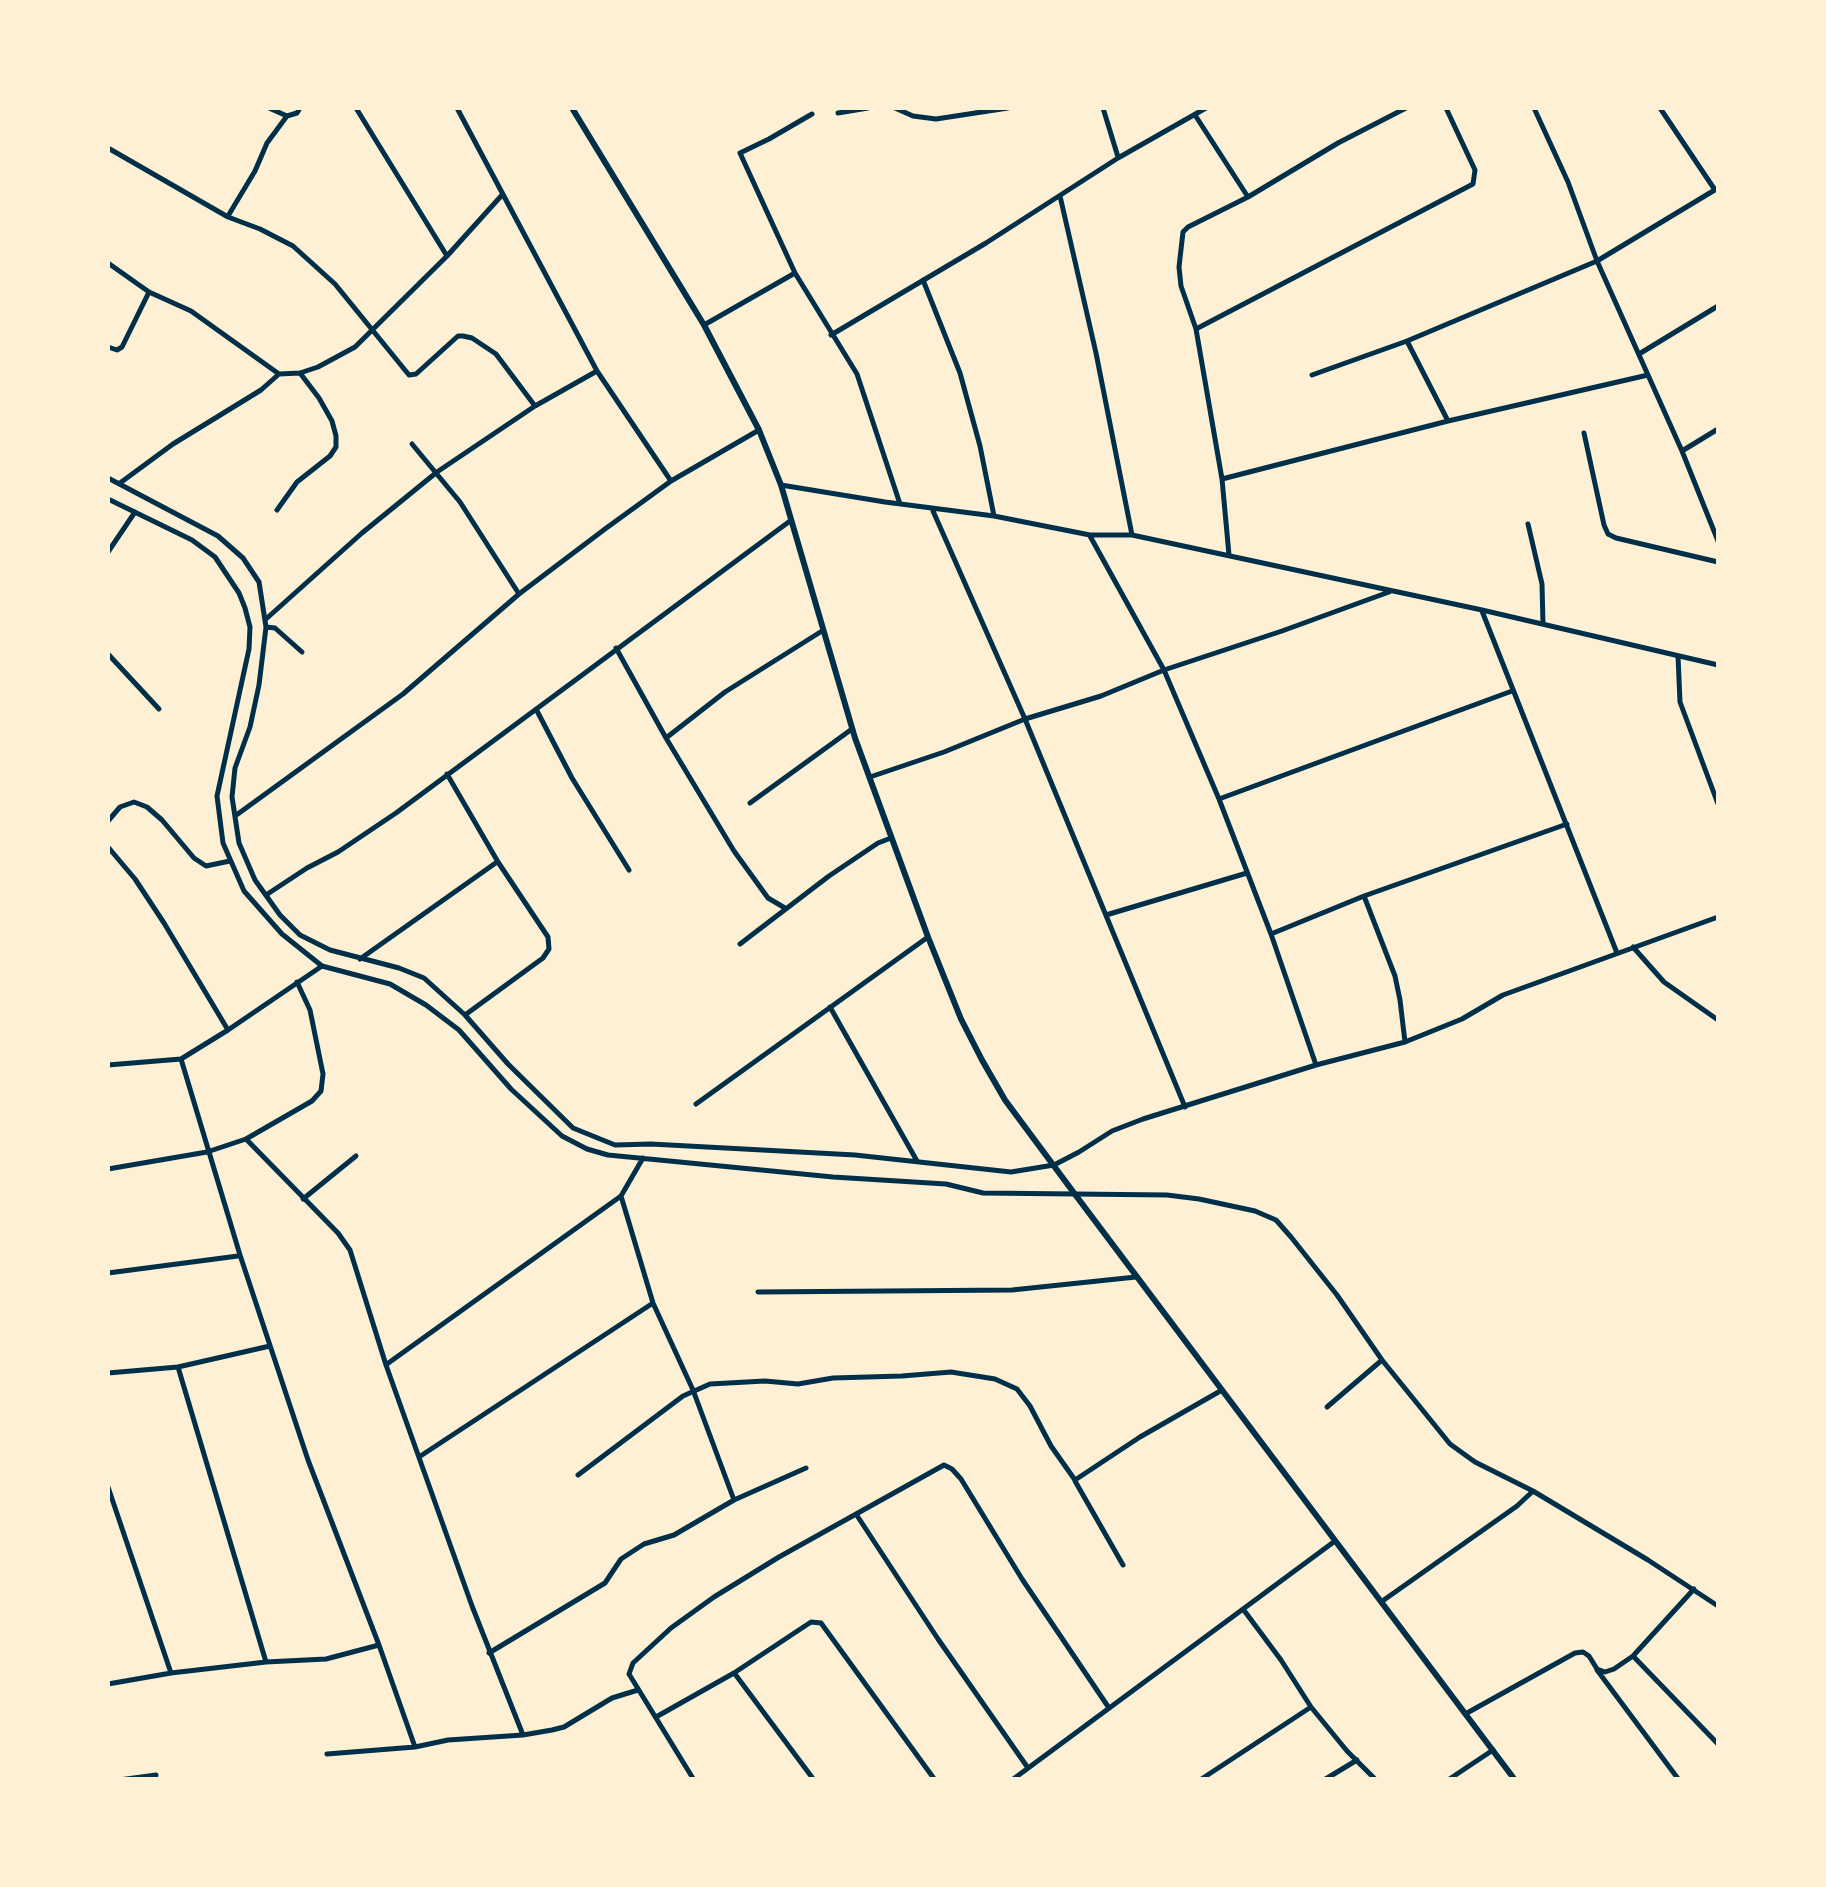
<!DOCTYPE html>
<html>
<head>
<meta charset="utf-8">
<style>
	body { margin:0 }
	#map { position:relative; width:1826px; height:1887px; overflow:hidden; background:#fdf0d5; font-family:Roboto,sans-serif }
	canvas { display:block }
	.frame { position:absolute; inset:0; border:110px solid #fdf0d5; pointer-events:none }
</style>
</head>
<body>
<div id="map">
<canvas width="1826" height="1887"></canvas>
<div class="frame"></div>
</div>
<script>
const g = document.querySelector('canvas').getContext('2d');
g.lineJoin = 'round';
const toPath = rows => new Path2D(rows.map(r => 'M' + r).join(''));
function stroke(path, color, width, dash) { g.strokeStyle = color; g.lineWidth = width; g.lineCap = dash ? 'butt' : 'round'; g.setLineDash(dash || []); g.stroke(path); }
stroke(toPath([
	[269,108,287,116,297,113,300,108],
	[356,108,447,256],
	[457,108,597,371,671,481],
	[895,108,913,116,936,119,1008,108],
	[1103,108,1118,157],
	[1534,108,1568,182,1597,261,1682,451,1718,541],
	[1660,108,1715,190],
	[838,113,868,108],
	[812,114,769,139,740,153,795,273,857,374,900,504],
	[1195,115,1248,197],
	[108,148,228,217,260,229,293,246,335,284,409,375,416,374,458,336,463,336,472,338,496,354,535,406],
	[1060,196,1096,353,1132,535],
	[228,216,255,171,267,143,287,116],
	[108,263,149,292,191,311,279,374],
	[923,280,960,373,980,446,994,516],
	[704,325,795,273],
	[1196,329,1473,184,1475,170,1446,108],
	[831,335,986,243,1118,158,1206,108],
	[1407,341,1448,421],
	[108,347,117,350,122,347,149,292],
	[1639,354,1718,306],
	[1312,375,1407,341,1597,261,1718,188],
	[1584,433,1604,525,1608,534,1616,538,1718,562],
	[412,444,460,502,519,594],
	[1682,451,1718,429],
	[108,478,218,536,243,558,259,582,266,627,259,685,250,727,235,768,232,797,239,843,255,880,280,915,300,935,330,950,399,968,424,978,465,1015,508,1064,573,1128,615,1145,651,1144,855,1155,1011,1172,1054,1165,1079,1152,1112,1131,1143,1119,1316,1065,1405,1042,1462,1019,1503,995,1718,917],
	[1222,479,1448,421,1648,375],
	[120,483,173,444,261,390,279,374,300,373,318,367,355,347,447,256,502,195],
	[781,485,885,502,994,516,1090,535,1132,535,1482,610,1718,665],
	[108,499,192,540,215,557,239,593,245,608,250,627,249,649,217,796,223,843,244,891,282,934,322,966,390,984,426,1005,459,1030,511,1089,562,1136,587,1149,608,1155,833,1177,946,1184,983,1193,1167,1195,1199,1199,1255,1211,1276,1220,1291,1237,1337,1295,1382,1360,1450,1444,1475,1462,1533,1491,1648,1560,1718,1606],
	[277,510,297,482,330,456,336,447,336,436,332,421,319,398,300,373],
	[933,511,1025,719,1185,1107],
	[1528,524,1542,584,1543,624],
	[1090,536,1164,670,1219,799,1271,934,1316,1065],
	[108,552,135,512],
	[1229,555,1222,479,1196,329,1181,286,1179,267,1183,232,1188,227,1248,197,1338,143,1406,108],
	[1482,611,1617,953],
	[266,619,362,533,437,472,535,406,597,371],
	[266,627,275,628,302,652],
	[616,648,666,738,734,851,768,898,785,908],
	[108,654,159,709],
	[1678,656,1680,702,1718,804],
	[536,709,572,778,629,870],
	[666,738,725,692,822,631],
	[447,774,498,862,548,937,549,949,543,958,465,1015],
	[870,777,944,752,1025,719,1101,696,1164,670,1282,631,1389,592],
	[1219,799,1512,691],
	[750,803,852,729],
	[235,816,403,694,519,594,605,529,671,481,759,430],
	[108,821,120,807,134,802,147,807,162,820,194,858,206,866,230,861],
	[108,847,135,879,164,923,228,1030],
	[266,895,307,868,338,852,396,813,790,521],
	[1364,896,1395,976,1400,1000,1405,1042],
	[1106,915,1247,873],
	[1271,934,1364,896,1567,824],
	[740,944,829,876,878,843,891,838],
	[1633,947,1664,982,1718,1020],
	[360,959,497,862],
	[830,1007,917,1161],
	[181,1059,240,1255,308,1460,379,1645,415,1747],
	[108,1065,181,1059,228,1030,322,966],
	[696,1104,928,937],
	[246,1139,338,1233,350,1250,386,1365,472,1606,523,1735],
	[108,1169,207,1152,246,1139,312,1101,321,1091,323,1074,310,1010,297,982],
	[621,1196,653,1303,693,1390,734,1500],
	[303,1199,356,1156],
	[108,1273,238,1256],
	[758,1292,1012,1290,1136,1277],
	[387,1364,621,1196,643,1158],
	[178,1367,266,1662],
	[108,1373,178,1367,270,1346],
	[1327,1407,1382,1360],
	[419,1457,653,1303],
	[578,1475,683,1396,710,1384,765,1381,798,1384,833,1378,902,1376,951,1372,995,1379,1017,1389,1030,1406,1051,1446,1075,1480,1140,1437,1222,1390],
	[1075,1481,1123,1565],
	[108,1487,171,1673],
	[856,1514,938,1639,1028,1768],
	[1381,1602,1517,1506,1532,1492],
	[1243,1609,1281,1660,1311,1707,1347,1751,1376,1780],
	[489,1653,605,1583,621,1559,644,1544,674,1535,734,1500,806,1468],
	[1633,1656,1718,1744],
	[1597,1670,1679,1780],
	[735,1674,814,1780],
	[108,1684,171,1673,266,1662,326,1659,379,1645],
	[1467,1713,1575,1653,1583,1652,1589,1656,1597,1669,1605,1672,1614,1669,1633,1656,1694,1589],
	[656,1717,734,1673,811,1622,821,1623,935,1780],
	[327,1754,415,1747,448,1740,523,1735,552,1730,564,1727,612,1698,638,1690],
	[119,1780,156,1775],
	[694,1780,629,1674,633,1663,671,1628,714,1597,779,1557,944,1465,952,1469,961,1479,1022,1579,1109,1708],
	[1012,1780,1335,1541],
	[1200,1780,1311,1707],
	[1324,1780,1357,1760],
	[1448,1780,1493,1750]
]), '#003049', 5);
stroke(toPath([
	[572,108,704,325,759,430,781,485,855,738,928,937,961,1019,982,1060,1005,1100,1074,1193,1515,1780]
]), '#003049', 6);
</script>
</body>
</html>
